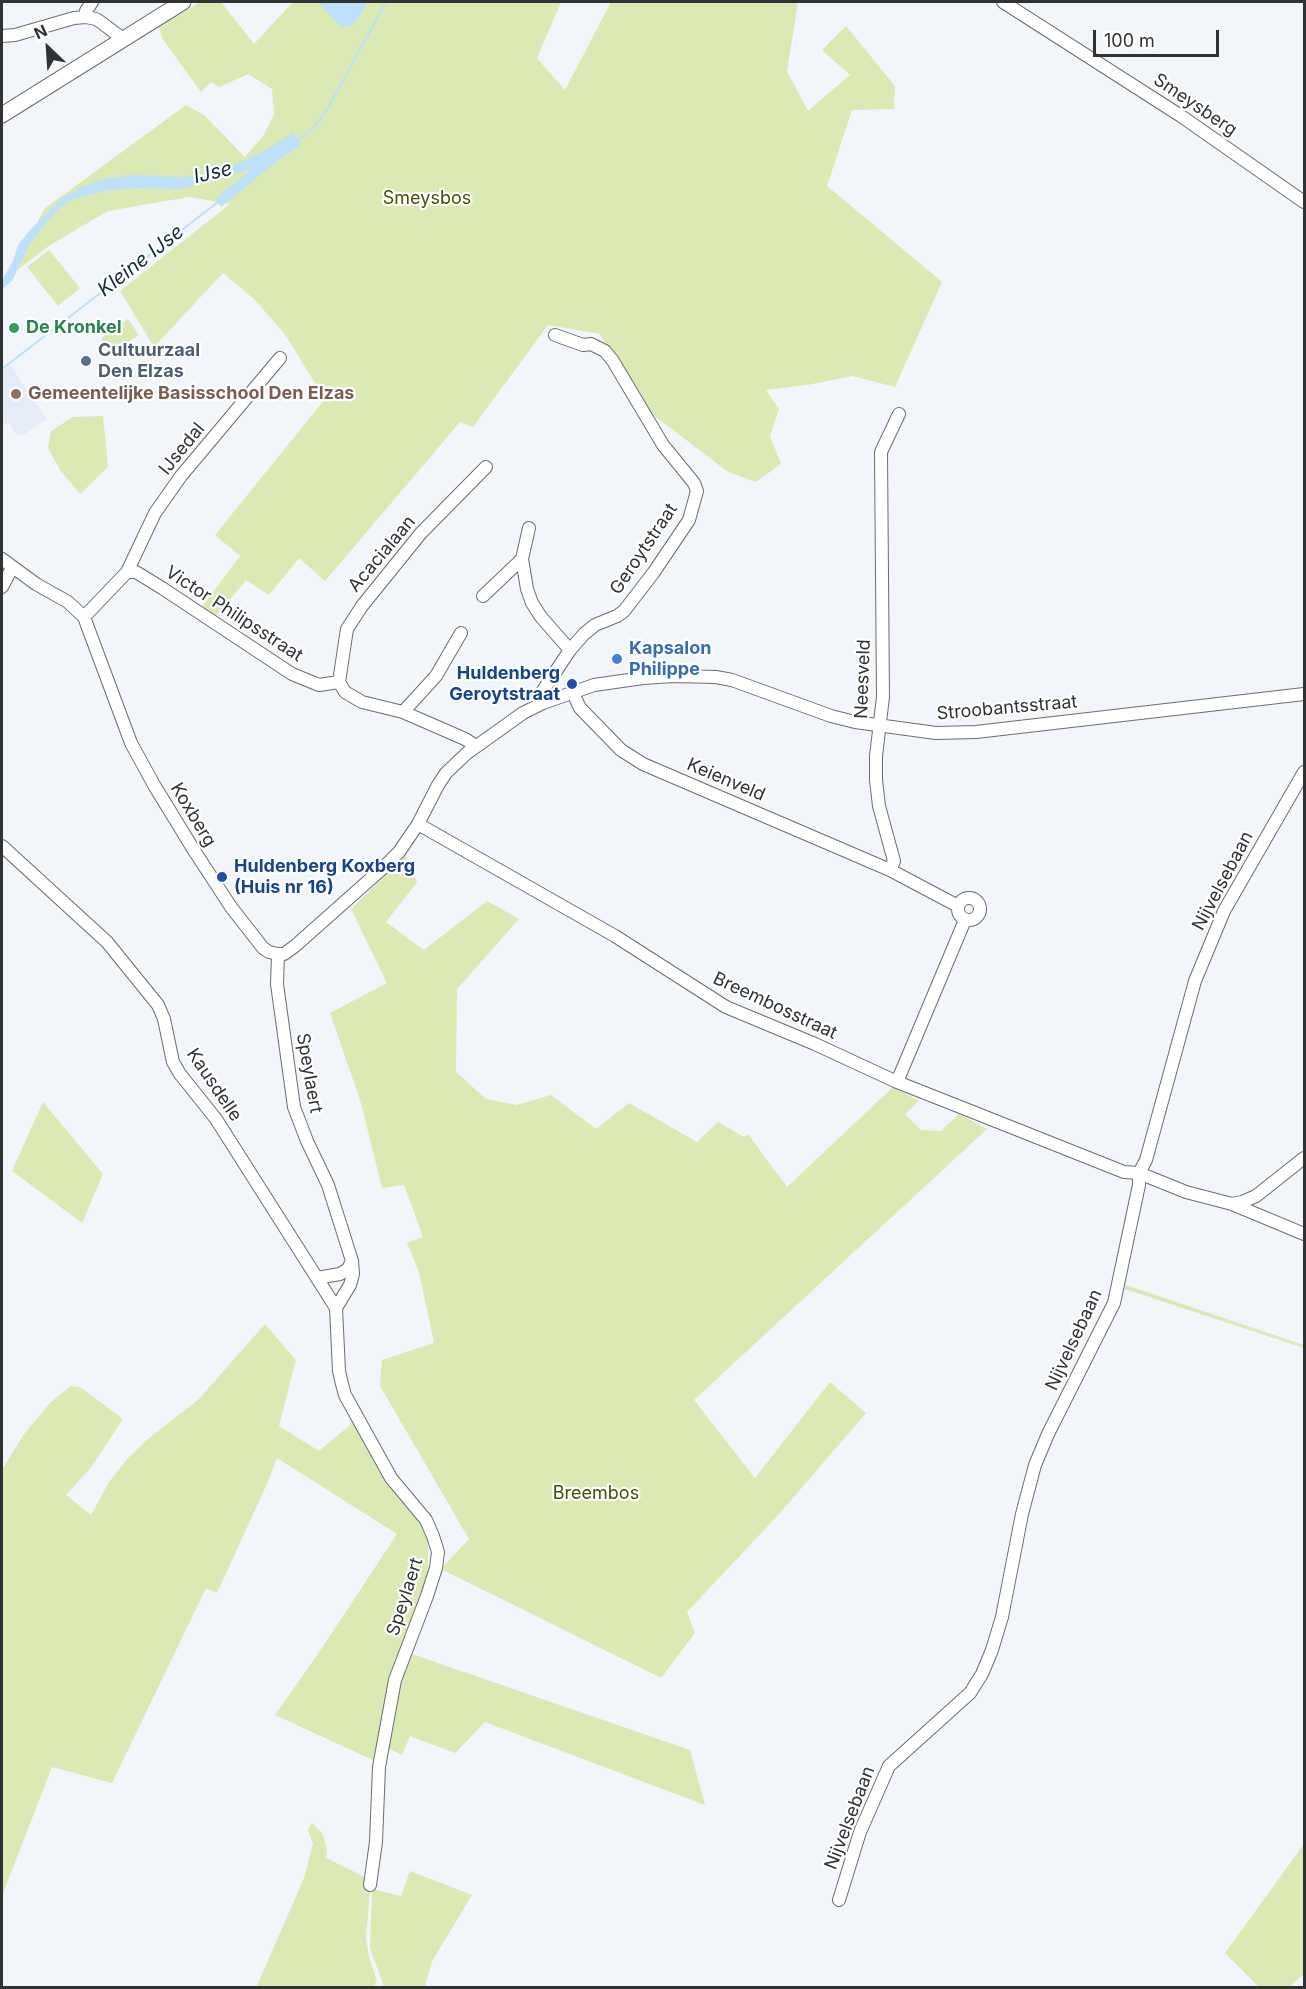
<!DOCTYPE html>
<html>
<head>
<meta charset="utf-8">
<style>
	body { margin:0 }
	#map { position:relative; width:1306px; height:1989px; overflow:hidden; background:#f2f5f9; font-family:Inter,sans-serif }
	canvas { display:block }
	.frame { position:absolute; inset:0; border:3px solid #313234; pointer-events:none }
	.north { position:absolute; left:18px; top:18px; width:60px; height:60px; -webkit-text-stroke:4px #fff; paint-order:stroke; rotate:335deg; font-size:16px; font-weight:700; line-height:24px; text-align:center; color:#313234 }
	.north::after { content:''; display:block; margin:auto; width:21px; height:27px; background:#313234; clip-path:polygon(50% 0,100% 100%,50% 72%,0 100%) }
	.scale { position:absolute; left:1093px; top:30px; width:126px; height:27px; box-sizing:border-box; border:3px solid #313234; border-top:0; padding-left:8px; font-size:18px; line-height:21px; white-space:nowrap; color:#313234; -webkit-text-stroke:4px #fff; paint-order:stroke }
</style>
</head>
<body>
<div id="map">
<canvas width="1306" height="1989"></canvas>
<div class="frame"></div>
<div class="north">N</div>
<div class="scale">100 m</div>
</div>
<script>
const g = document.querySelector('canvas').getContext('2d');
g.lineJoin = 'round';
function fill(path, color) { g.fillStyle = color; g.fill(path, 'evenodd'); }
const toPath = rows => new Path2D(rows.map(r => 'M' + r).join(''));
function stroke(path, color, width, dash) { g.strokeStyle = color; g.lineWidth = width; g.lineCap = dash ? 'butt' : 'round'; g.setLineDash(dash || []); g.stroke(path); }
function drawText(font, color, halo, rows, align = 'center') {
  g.font = font + ' Inter,sans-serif'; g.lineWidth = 4.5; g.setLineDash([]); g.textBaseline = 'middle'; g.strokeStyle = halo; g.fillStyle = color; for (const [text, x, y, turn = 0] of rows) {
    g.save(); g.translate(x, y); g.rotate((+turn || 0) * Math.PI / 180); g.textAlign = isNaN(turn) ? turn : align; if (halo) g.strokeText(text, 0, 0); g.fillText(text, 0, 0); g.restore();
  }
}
fill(toPath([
	[10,365,47,419,22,436,16,434,8,422,2,427,2,370]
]), '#e5ecf8');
fill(toPath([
	[200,2,221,2,254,44,293,2,561,2,537,58,565,90,611,2,798,2,787,71,808,111,850,75,822,50,846,26,895,86,894,109,852,110,827,186,942,282,895,387,853,376,807,385,766,390,779,409,770,436,781,464,756,482,728,472,643,407,600,334,548,325,473,427,460,422,325,581,299,558,269,595,246,580,215,618,201,608,240,556,215,535,325,399,284,333,255,300,223,273,154,347,120,291,230,204,189,197,108,211,50,245,12,274,44,209,186,105,204,115,245,157,264,135,274,114,272,89,248,74,219,87,211,82,201,92,162,38,159,27],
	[49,250,80,288,58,306,27,267],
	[128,319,139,335,111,354,101,338],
	[103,416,108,467,80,494,60,470,48,448,51,431,73,417],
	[406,855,417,882,386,922,424,950,487,901,519,919,457,989,456,1072,486,1099,517,1105,551,1095,596,1129,629,1103,697,1142,718,1122,744,1137,748,1134,787,1187,893,1087,919,1101,905,1114,921,1130,941,1131,959,1114,987,1129,694,1400,755,1478,830,1382,866,1413,780,1513,687,1612,695,1633,661,1678,441,1569,469,1539,380,1386,382,1360,434,1343,419,1272,407,1243,423,1237,404,1185,382,1188,361,1103,330,1013,387,983,351,909],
	[43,1102,103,1174,82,1223,12,1171],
	[1126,1285,1304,1345,1304,1348,1125,1289],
	[265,1324,296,1360,279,1426,319,1451,354,1422,375,1464,420,1523,428,1541,428,1579,408,1627,390,1680,375,1761,275,1715,322,1648,397,1534,277,1458,266,1486,217,1593,206,1588,112,1783,52,1767,2,1896,2,1470,24,1434,50,1403,71,1386,80,1387,123,1419,92,1466,66,1495,91,1515,109,1482,129,1457,148,1439,199,1399],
	[409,1653,690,1750,705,1805,485,1722,455,1753,410,1736,402,1755,383,1746,389,1711],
	[312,1823,322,1833,327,1848,326,1858,371,1880,366,1938,369,1958,377,1981,373,1987,256,1988,304,1878,313,1844,308,1830],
	[1304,1844,1304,1974,1289,1987,1258,1986,1225,1953],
	[410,1871,472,1895,432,1961,425,1987,384,1987,370,1948,372,1889,401,1896]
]), '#dbe9b2');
fill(toPath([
	[318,2,368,2,357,21,348,27,340,26],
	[293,133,301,145,277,161,221,207,215,199,252,169,181,189,137,188,109,190,74,199,60,207,49,220,30,243,12,281,2,289,2,280,13,261,18,245,29,231,61,199,82,187,107,178,135,175,179,177,202,175,232,166,264,151]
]), '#bde0fb');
stroke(toPath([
	[297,140,313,129,328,108,386,2],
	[2,369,218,202]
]), '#bde0fb', 2);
const minor = toPath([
	[1003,2,1181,116,1304,202],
	[86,17,86,11,92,2],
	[2,36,15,35,74,18,86,17,96,19,102,23,123,39],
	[529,528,522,559,527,589,532,603,541,617,570,650],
	[2,559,36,584,68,602,84,617,131,743,154,785,195,852,231,907,263,948,269,952,278,954,284,954,295,946,384,867,399,852,418,824,438,785,446,773,467,753,523,713,543,703,594,685,643,678,673,676,716,677,732,680,831,716,855,722,936,733,976,732,1304,694],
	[127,572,136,572,162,588,292,674,319,685,339,682],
	[2,587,12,568],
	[483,596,522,559],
	[84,617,127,572,155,513,181,476,280,358],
	[339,682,347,629,362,606,421,533,486,467],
	[339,682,345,692,362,702,403,712,465,739,476,746],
	[572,691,580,708,621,750,643,764,890,870,958,906],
	[543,703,542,692,570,650,584,634,595,625,617,616,624,611,654,572,689,520,697,491,694,483,663,445,613,361,605,351,591,344,583,345,555,335],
	[403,712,436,676,461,633],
	[418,824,615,936,726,1007,815,1044,897,1082,973,1112,1124,1172,1139,1173],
	[2,846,107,942,158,1005,164,1019,173,1062,180,1074,216,1119,336,1308],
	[890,870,894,861,879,806,876,780,876,756,883,697,881,452,899,414],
	'958 909a11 11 0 1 1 22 0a11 11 0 1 1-22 0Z',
	[278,954,277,984,294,1107,307,1141,328,1185,352,1261],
	[897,1082,965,920],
	[1139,1173,1186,1192,1232,1204,1242,1202,1256,1196,1304,1158],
	[1232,1204,1304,1234],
	[317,1278,340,1274,348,1269,352,1261,353,1274,350,1285,336,1308,339,1371,342,1384,345,1395,391,1478,426,1520,433,1536,438,1552,436,1568,427,1596,395,1680,379,1767,376,1842,370,1885],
	[839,1900,860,1832,889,1766,970,1693,982,1674,992,1650,1002,1617,1022,1514,1035,1465,1048,1434,1114,1303,1139,1185,1139,1173,1146,1160,1195,981,1224,911,1304,772]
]);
const major = toPath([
	[2,115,183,2]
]);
stroke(minor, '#6b6d71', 14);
stroke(major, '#6b6d71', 17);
stroke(minor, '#fff', 12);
stroke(major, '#fff', 15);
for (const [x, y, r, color] of [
	[14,328,6,"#2e9e5b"],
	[86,361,6,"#5c6f8a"],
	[16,394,6,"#8d6e63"],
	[617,659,6,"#3f7fe0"],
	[572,684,6,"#1a4fb4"],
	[222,877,6,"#1a4fb4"]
]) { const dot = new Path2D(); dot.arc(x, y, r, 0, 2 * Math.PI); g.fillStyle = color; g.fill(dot); stroke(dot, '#fff', 2); }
drawText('18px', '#313234', '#fff', [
	["Smeysberg",1195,105,34],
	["IJsedal",182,449,-51],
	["Geroytstraat",644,549,-56],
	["Acacialaan",382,554,-50],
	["Victor Philipsstraat",234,614,33],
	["Neesveld",863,679,-88],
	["Stroobantsstraat",1007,708,-5],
	["Keienveld",726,780,23],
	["Koxberg",193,815,59],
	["Nijvelsebaan",1223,881,-62],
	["Breembosstraat",775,1006,25],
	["Speylaert",309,1073,80],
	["Kausdelle",214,1085,56],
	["Nijvelsebaan",1074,1340,-65],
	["Speylaert",405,1597,-72],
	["Nijvelsebaan",850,1818,-69]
]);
drawText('18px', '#445004', '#fff', [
	["Smeysbos",427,199],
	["Breembos",596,1494]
]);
drawText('bold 18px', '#27864d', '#fff', [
	["De Kronkel",26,328]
], 'left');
drawText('bold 18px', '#4e5e75', '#fff', [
	["Cultuurzaal",98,351],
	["Den Elzas",98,372]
], 'left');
drawText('bold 18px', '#785e54', '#fff', [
	["Gemeentelijke Basisschool Den Elzas",28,394]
], 'left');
drawText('bold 18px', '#366cbe', '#fff', [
	["Kapsalon",629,649],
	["Philippe",629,670]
], 'left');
drawText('bold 18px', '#164399', '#fff', [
	["Huldenberg",560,674],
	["Geroytstraat",560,695],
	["Huldenberg Koxberg",234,867,"left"],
	["(Huis nr 16)",234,888,"left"]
], 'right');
drawText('italic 20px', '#112c3e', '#fff', [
	["IJse",213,173,-14],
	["Kleine IJse",141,261,-38]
]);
</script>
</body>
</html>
